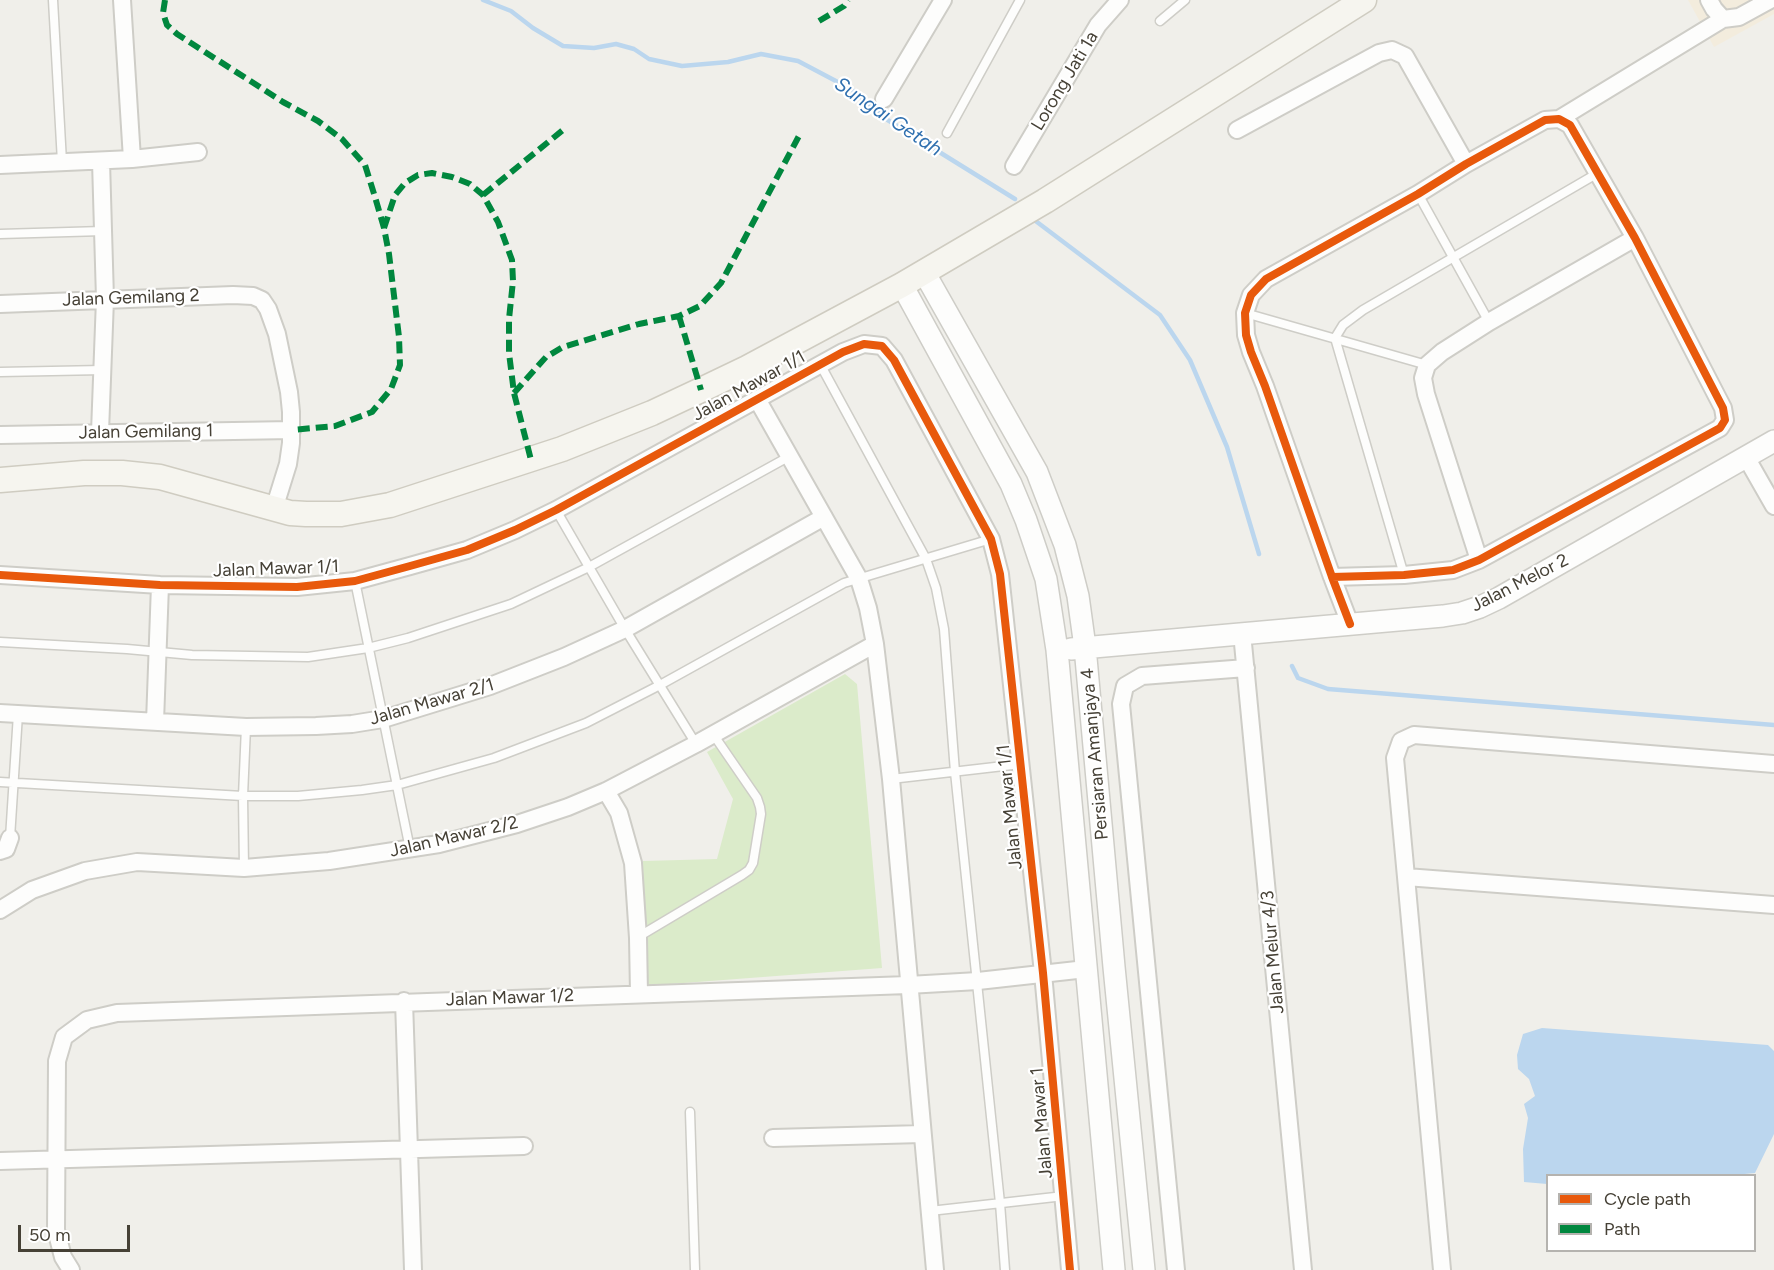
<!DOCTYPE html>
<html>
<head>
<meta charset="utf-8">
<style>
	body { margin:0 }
	#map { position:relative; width:1774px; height:1270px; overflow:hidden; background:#f0efea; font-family:Figtree,sans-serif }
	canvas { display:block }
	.legend { position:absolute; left:1546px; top:1174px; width:210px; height:78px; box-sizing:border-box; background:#fff; border:2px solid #b5b3af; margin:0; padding:8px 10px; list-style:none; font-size:18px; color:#464136 }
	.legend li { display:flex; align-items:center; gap:12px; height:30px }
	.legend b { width:30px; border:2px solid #b5b3af }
	.scale { position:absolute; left:18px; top:1225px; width:112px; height:27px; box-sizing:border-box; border:3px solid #464136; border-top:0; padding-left:8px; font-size:18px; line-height:21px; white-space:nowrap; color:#464136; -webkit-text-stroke:4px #fff; paint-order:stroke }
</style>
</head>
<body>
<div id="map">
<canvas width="1774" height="1270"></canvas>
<ul class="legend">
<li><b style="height:8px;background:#e8590c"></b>Cycle path</li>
<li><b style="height:8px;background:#00873e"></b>Path</li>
</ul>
<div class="scale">50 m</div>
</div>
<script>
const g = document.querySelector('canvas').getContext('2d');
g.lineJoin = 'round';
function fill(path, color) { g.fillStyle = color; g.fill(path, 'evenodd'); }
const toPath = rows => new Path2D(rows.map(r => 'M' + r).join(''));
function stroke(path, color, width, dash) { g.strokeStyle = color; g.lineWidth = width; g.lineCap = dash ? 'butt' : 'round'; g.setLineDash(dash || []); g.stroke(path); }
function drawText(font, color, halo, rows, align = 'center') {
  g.font = font + ' Figtree,sans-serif'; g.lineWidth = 4.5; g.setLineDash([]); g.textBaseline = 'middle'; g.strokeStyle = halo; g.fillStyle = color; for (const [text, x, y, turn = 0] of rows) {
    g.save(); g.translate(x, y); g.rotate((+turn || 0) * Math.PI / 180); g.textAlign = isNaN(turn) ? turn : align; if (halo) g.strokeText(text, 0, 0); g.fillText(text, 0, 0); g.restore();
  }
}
fill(toPath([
	[1688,0,1774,0,1774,14,1714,47]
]), '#f3ecdd');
fill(toPath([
	[845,674,857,684,882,968,644,986,643,861,717,859,733,799,707,752]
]), '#dbebca');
fill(toPath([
	[1542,1028,1768,1045,1774,1051,1774,1134,1755,1173,1724,1176,1548,1176,1547,1184,1524,1182,1523,1149,1528,1118,1524,1104,1535,1096,1529,1079,1518,1069,1517,1055,1523,1034]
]), '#bbd6ee');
stroke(toPath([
	[483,0,511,11,533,28,563,46,594,48,616,44,634,49,649,59,682,66,728,62,761,54,798,61,851,89,886,119,1015,199],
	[1033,219,1160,315,1190,360,1227,447,1259,554],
	[1292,666,1298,678,1328,689,1774,725]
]), '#bbd6ee', 4.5);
const service = toPath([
	[53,0,62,162],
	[1160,21,1185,0],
	[947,133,1020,0],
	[1418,194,1489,322],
	[0,234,103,231],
	[1245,313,1427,365],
	[820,364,926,559,936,588,944,629,955,772,1000,1203,1005,1270],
	[0,372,103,370],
	[556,510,625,629,696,744],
	[1404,575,1335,338,1343,325,1363,310,1598,173],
	[355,581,410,849],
	[0,642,127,649,192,655,308,657,368,648,408,638,511,604,589,567,790,456],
	[891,779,1021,764],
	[0,782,243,796,298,796,362,790,397,785,494,758,586,723,660,685,844,583,991,539],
	[10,838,18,714],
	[244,868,243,796,246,727],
	[638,937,742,875,749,870,753,863,761,814,760,807,757,798,713,734],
	[690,1112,695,1270],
	[930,1211,1064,1196]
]);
const minor = toPath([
	[122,0,132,159],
	[1709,0,1714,9,1723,19],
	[884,99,943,0],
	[1559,119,1723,19,1739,17,1770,0],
	[1237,130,1379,53,1392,50,1405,56,1466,164],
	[0,165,132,159,198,152],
	[1014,166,1098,25,1120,0],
	[0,304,233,295,253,296,262,300,268,309,277,334,289,392,291,412,291,443,288,464,274,509],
	[757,399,859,579,868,608,875,644,891,779,935,1270],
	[100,432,105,299,101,161],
	[0,435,292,430],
	[1746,457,1774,506],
	[1479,560,1426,394,1423,378,1427,365,1442,352,1489,322,1635,238],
	[0,575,160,585,297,587,355,581,410,566,467,550,515,530,556,510,843,352,864,344,882,346,894,360,991,539,1000,574,1043,973,1070,1270],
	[1332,577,1404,575,1453,570,1479,560,1720,428,1725,420,1723,408,1635,238,1570,125,1559,119,1545,120,1466,164,1418,194,1266,279,1251,295,1245,313,1246,335,1251,352,1265,386,1332,577,1350,624],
	[1242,633,1303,1270],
	[0,713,246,727,316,726,352,724,383,719,490,686,564,657,625,629,824,517],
	[155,722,160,585],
	[1774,764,1414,735,1401,741,1395,758,1406,877,1774,905],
	[606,791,619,813,633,863,638,938,639,994],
	[0,851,6,849,10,838],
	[1406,877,1442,1270],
	[0,910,32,890,85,871,137,862,244,868,329,861,439,844,517,824,568,807,606,791,696,744,875,644],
	[404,1001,413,1270],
	[773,1138,922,1134],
	[0,1161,524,1146],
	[71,1270,63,1257,56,1230,57,1061,64,1037,87,1020,117,1013,908,985,978,981,1086,969],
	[1176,1270,1121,704,1125,686,1142,676,1246,668]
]);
const tertiary = toPath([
	[924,272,1037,472,1065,545,1078,596,1085,647,1114,967,1144,1270],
	[902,285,1011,484,1026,520,1046,579,1057,650,1114,1270],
	[1071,649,1443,616,1462,613,1480,607,1499,598,1774,441]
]);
const secondary = toPath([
	[0,480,84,473,122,473,160,477,290,513,306,514,341,514,390,505,562,449,652,413,701,390,747,368,902,285,1045,201,1364,0]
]);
stroke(service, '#cecdc7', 11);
stroke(minor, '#cecdc7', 20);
stroke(tertiary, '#cecdc7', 24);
stroke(secondary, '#cfccc1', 27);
stroke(service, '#fdfdfc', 8);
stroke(minor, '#fdfdfc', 16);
stroke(tertiary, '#fdfdfc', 21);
stroke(secondary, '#f6f5ef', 24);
stroke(toPath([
	[165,0,163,13,167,25,177,34,283,102,318,121,342,139,365,165,375,197,384,228,389,254,399,337,400,365,391,389,372,412,335,426,292,430],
	[819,21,844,6,848,0],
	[483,195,563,130],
	[384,228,395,195,405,183,418,175,432,173,452,177,470,184,483,195,498,222,512,260,513,281,509,319,509,353,514,393,531,460],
	[679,316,701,390],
	[514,393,546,357,563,347,639,324,679,316,700,306,721,283,800,134]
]), '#00873e', 6, [12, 6]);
stroke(toPath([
	[0,575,160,585,297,587,355,581,410,566,467,550,515,530,556,510,843,352,864,344,882,346,894,360,991,539,1000,574,1043,973,1070,1270],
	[1332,577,1404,575,1453,570,1479,560,1720,428,1725,420,1723,408,1635,238,1570,125,1559,119,1545,120,1466,164,1418,194,1266,279,1251,295,1245,313,1246,335,1251,352,1265,386,1332,577,1350,624]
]), '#e8590c', 8);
drawText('18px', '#464136', '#fff', [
	["Lorong Jati 1a",1065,81,-59],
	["Jalan Gemilang 2",131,298,-2],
	["Jalan Mawar 1/1",749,386,-29],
	["Jalan Gemilang 1",146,432,-1],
	["Jalan Mawar 1/1",276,569,-2],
	["Jalan Melor 2",1520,583,-27],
	["Jalan Mawar 2/1",432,702,-16],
	["Persiaran Amanjaya 4",1095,754,-95],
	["Jalan Mawar 1/1",1010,807,-96],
	["Jalan Mawar 2/2",454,837,-13],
	["Jalan Melur 4/3",1273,952,-95],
	["Jalan Mawar 1/2",510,998,-2],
	["Jalan Mawar 1",1042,1123,-95]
]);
drawText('italic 20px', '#3171b0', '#fff', [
	["Sungai Getah",888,117,34]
]);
</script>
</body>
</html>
